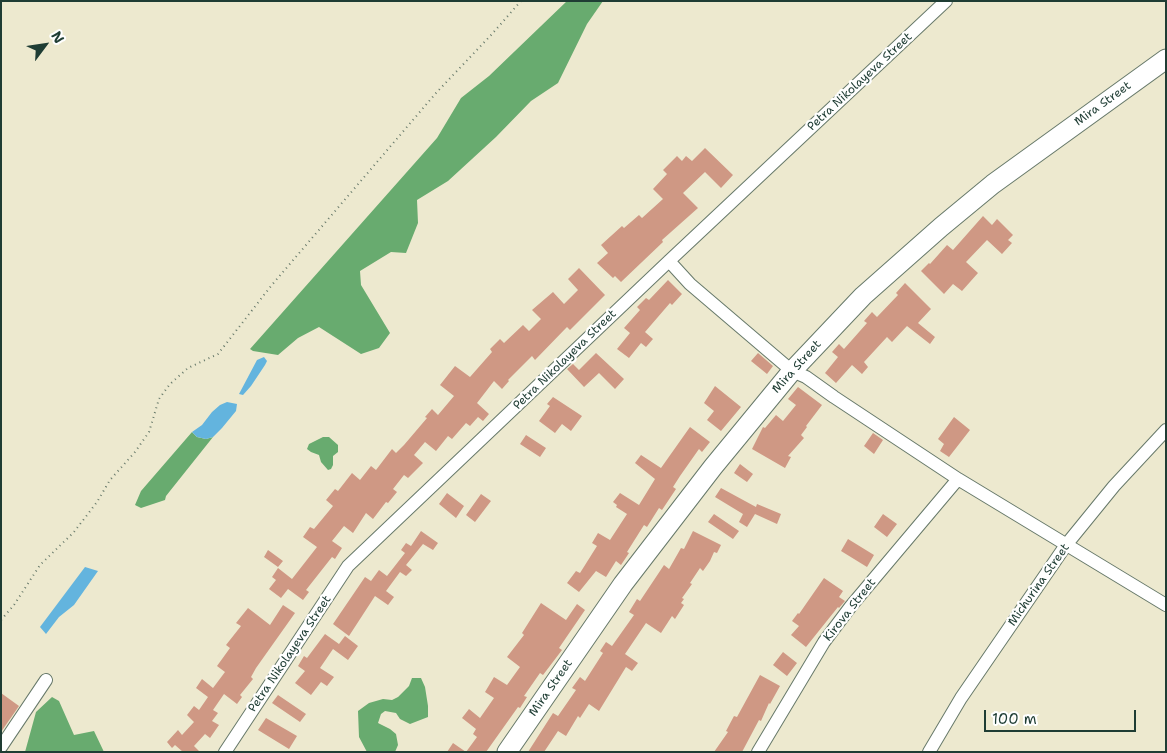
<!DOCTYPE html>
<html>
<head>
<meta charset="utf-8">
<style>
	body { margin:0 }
	#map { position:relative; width:1167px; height:753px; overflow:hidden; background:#ede9cf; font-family:"Shantell Sans",sans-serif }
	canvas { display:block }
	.frame { position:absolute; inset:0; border:2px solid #1f3d34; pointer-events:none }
	.north { position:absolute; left:20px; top:20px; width:50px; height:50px; -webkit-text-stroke:4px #fff; paint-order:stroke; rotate:59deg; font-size:14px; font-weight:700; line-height:20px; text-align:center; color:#1f3d34 }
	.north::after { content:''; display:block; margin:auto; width:18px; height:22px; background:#1f3d34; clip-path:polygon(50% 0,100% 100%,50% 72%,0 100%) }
	.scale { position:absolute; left:984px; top:710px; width:152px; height:22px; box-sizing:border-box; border:2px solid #1f3d34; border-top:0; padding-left:6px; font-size:15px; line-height:18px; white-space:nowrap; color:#1f3d34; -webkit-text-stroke:4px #fff; paint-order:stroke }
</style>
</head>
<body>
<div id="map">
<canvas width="1167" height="753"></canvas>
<div class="frame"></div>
<div class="north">N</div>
<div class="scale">100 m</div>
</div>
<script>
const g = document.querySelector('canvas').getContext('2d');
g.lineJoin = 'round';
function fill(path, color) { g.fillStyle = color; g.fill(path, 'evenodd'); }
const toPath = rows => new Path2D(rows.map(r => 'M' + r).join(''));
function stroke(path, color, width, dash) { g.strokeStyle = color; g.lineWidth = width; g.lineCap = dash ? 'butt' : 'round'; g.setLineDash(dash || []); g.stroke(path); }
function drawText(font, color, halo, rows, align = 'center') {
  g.font = font + ' "Shantell Sans",sans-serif'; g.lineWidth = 4.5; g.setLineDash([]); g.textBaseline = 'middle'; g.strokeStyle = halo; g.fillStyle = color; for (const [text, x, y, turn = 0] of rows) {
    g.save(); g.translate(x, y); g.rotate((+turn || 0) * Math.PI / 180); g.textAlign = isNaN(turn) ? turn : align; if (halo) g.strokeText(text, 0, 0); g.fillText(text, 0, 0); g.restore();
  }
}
fill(toPath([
	[567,1,603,1,587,24,558,83,531,101,496,137,448,181,417,200,418,223,406,253,391,252,360,271,361,285,390,333,379,348,361,354,319,327,298,338,278,355,253,351,250,349,437,138,461,98,489,76],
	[192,432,197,437,206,439,213,437,166,496,165,500,141,508,135,505,141,491],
	[323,437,329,437,338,445,338,452,333,456,333,465,331,469,328,470,321,462,319,455,311,452,307,449,309,444],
	[412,678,421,678,425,687,428,706,428,717,410,724,400,719,396,713,385,711,381,714,378,723,390,729,396,734,398,745,395,752,367,752,359,737,358,711,369,703,383,699,392,700,398,697,409,686],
	[52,697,59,701,74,735,94,731,104,752,25,752,36,712]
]), '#68ab6f');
fill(toPath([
	[264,357,267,361,265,365,251,386,243,395,239,394,257,360],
	[227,402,237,404,236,411,222,428,213,437,206,439,197,437,192,432,202,425,212,412,220,405],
	[85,567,98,571,74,605,59,617,46,634,40,627]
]), '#63b4de');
fill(toPath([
	[705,148,733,175,721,188,705,172,683,193,698,208,662,240,663,242,621,282,615,276,613,278,597,263,608,253,601,245,622,226,624,228,639,215,642,218,663,199,653,189,667,174,663,170,677,156,682,161,686,156,692,161],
	[983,216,992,225,997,219,1013,235,1008,240,1012,243,1002,254,987,240,966,262,978,273,962,291,953,284,944,294,921,271,929,263,930,264,947,245,953,250],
	[579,268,605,295,570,330,567,327,535,360,532,356,508,380,509,381,502,389,494,381,477,403,489,414,483,421,478,417,470,426,466,423,452,439,448,436,436,451,425,442,414,455,423,463,408,478,404,475,393,489,397,492,388,503,386,502,373,519,366,513,353,533,344,526,332,541,342,548,335,559,332,557,306,590,309,592,303,600,288,589,281,598,269,589,276,580,272,577,278,568,292,579,317,547,303,537,310,527,314,529,333,506,326,500,335,489,338,491,352,473,360,480,371,466,376,470,392,449,396,453,404,445,427,418,425,417,432,409,438,415,454,396,440,385,455,366,470,377,492,352,490,349,500,339,504,343,523,325,529,331,541,319,532,310,553,292,564,304,578,290,568,279],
	[668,280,682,294,672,305,670,303,645,332,653,339,646,347,641,343,629,358,617,349,630,333,624,328,640,310,637,307,646,298,649,300],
	[905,283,931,309,918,323,935,337,930,344,907,326,892,342,887,337,864,362,868,367,862,374,852,365,836,383,825,373,838,357,832,352,839,344,844,349,867,323,864,321,872,312,877,317,898,295,896,293],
	[596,353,624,379,615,389,599,373,584,387,567,369,573,364,579,370],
	[758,353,773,366,767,374,751,361],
	[715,386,741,407,721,431,707,420,714,411,704,403],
	[798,387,822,405,806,426,807,427,801,435,804,438,788,456,791,457,785,468,752,449,763,427,765,428,776,415,783,421,796,405,788,399],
	[553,397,582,416,571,431,562,424,555,433,539,421,550,406,547,404],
	[954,417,970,430,949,457,940,451,944,444,938,439],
	[690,427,710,442,702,452,699,449,680,476,673,487,676,489,662,510,659,508,647,527,644,525,627,552,629,553,621,565,616,561,606,577,596,571,579,592,567,583,576,571,580,573,597,546,592,543,598,533,610,540,627,514,616,507,617,505,613,502,620,493,639,505,655,479,635,463,641,455,661,468],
	[873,433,883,440,874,454,864,446],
	[526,435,546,448,540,457,520,444],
	[740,464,753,474,747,482,734,473],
	[721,488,756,507,757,504,781,514,777,524,755,514,747,527,739,522,743,514,715,497],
	[447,493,464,506,456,518,439,504],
	[481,494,491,501,475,522,466,515],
	[714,514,739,531,733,539,708,522],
	[883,514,897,524,887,537,874,527],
	[421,531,438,543,433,550,423,544,406,565,412,570,406,576,400,572,386,591,394,597,388,605,375,596,349,636,333,624,365,577,371,581,379,570,387,576,405,553,401,550,406,543,411,546],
	[693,531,721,545,717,553,714,552,710,561,703,571,700,568,690,583,692,584,682,598,684,599,681,603,684,605,675,619,672,616,661,633,646,623,625,654,638,663,632,671,626,667,599,711,589,704,580,718,578,716,566,736,558,731,544,752,528,752,553,713,558,716,576,690,572,688,580,677,585,681,603,653,600,651,606,642,612,646,634,615,629,612,637,599,640,601,664,565,669,569,681,548,684,549],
	[848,539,874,555,867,567,841,551],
	[268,550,283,561,278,567,264,557],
	[824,578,843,591,839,597,845,601,839,608,838,607,806,647,791,635,799,626,792,621,798,613,799,614],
	[541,603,566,620,577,604,585,610,559,648,562,650,543,675,540,673,524,696,527,697,520,708,518,707,486,752,447,752,453,743,466,752,477,737,473,734,476,729,462,718,469,709,480,718,494,698,485,692,494,677,507,685,520,667,507,657,524,635,522,633],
	[283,605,295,613,256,668,251,677,253,679,240,695,242,697,237,704,224,694,213,710,218,713,212,721,219,725,210,738,205,734,194,746,200,752,183,752,175,745,172,748,167,742,178,730,182,735,194,722,187,715,194,706,199,710,208,697,196,688,202,679,213,688,225,672,217,666,230,648,226,645,241,626,236,623,248,608,270,625],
	[325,634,339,644,345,636,358,646,348,660,333,649,320,668,334,677,327,686,321,682,311,695,295,683,305,671,298,666,304,656,307,658],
	[783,652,797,663,787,676,773,665],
	[760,675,780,686,770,704,769,703,761,721,759,720,742,752,714,752,728,732,726,731,734,716,737,717],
	[1,693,19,706,1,732],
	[278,695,306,714,300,722,272,703],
	[266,718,297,736,289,749,258,730]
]), '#cf9884');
const minor = toPath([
	[669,261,690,284,792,371,806,377,834,397,958,479,1166,605],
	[1,747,46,680],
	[225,752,348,566,669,261,946,1],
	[758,752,824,642,851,606,958,479],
	[929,752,961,698,1066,545,1114,486,1166,430]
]);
const primary = toPath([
	[507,752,623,584,713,467,792,371,863,296,941,227,993,184,1166,59]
]);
stroke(minor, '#67796a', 14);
stroke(primary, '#67796a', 21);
stroke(toPath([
	[1,620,14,605,40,565,74,532,97,502,110,480,135,452,149,432,159,399,170,384,188,368,218,354,271,286,436,93,492,34,521,1]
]), '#67796a', 2, [1, 4]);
stroke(minor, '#fff', 12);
stroke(primary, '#fff', 19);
drawText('12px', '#1f3d34', '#fff', [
	["Petra Nikolayeva Street",860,82,-43],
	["Mira Street",1103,104,-36],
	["Petra Nikolayeva Street",565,360,-44],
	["Mira Street",797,367,-48],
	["Michurina Street",1039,585,-55],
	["Kirova Street",850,610,-52],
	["Petra Nikolayeva Street",290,654,-56],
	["Mira Street",551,688,-55]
]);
</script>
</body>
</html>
